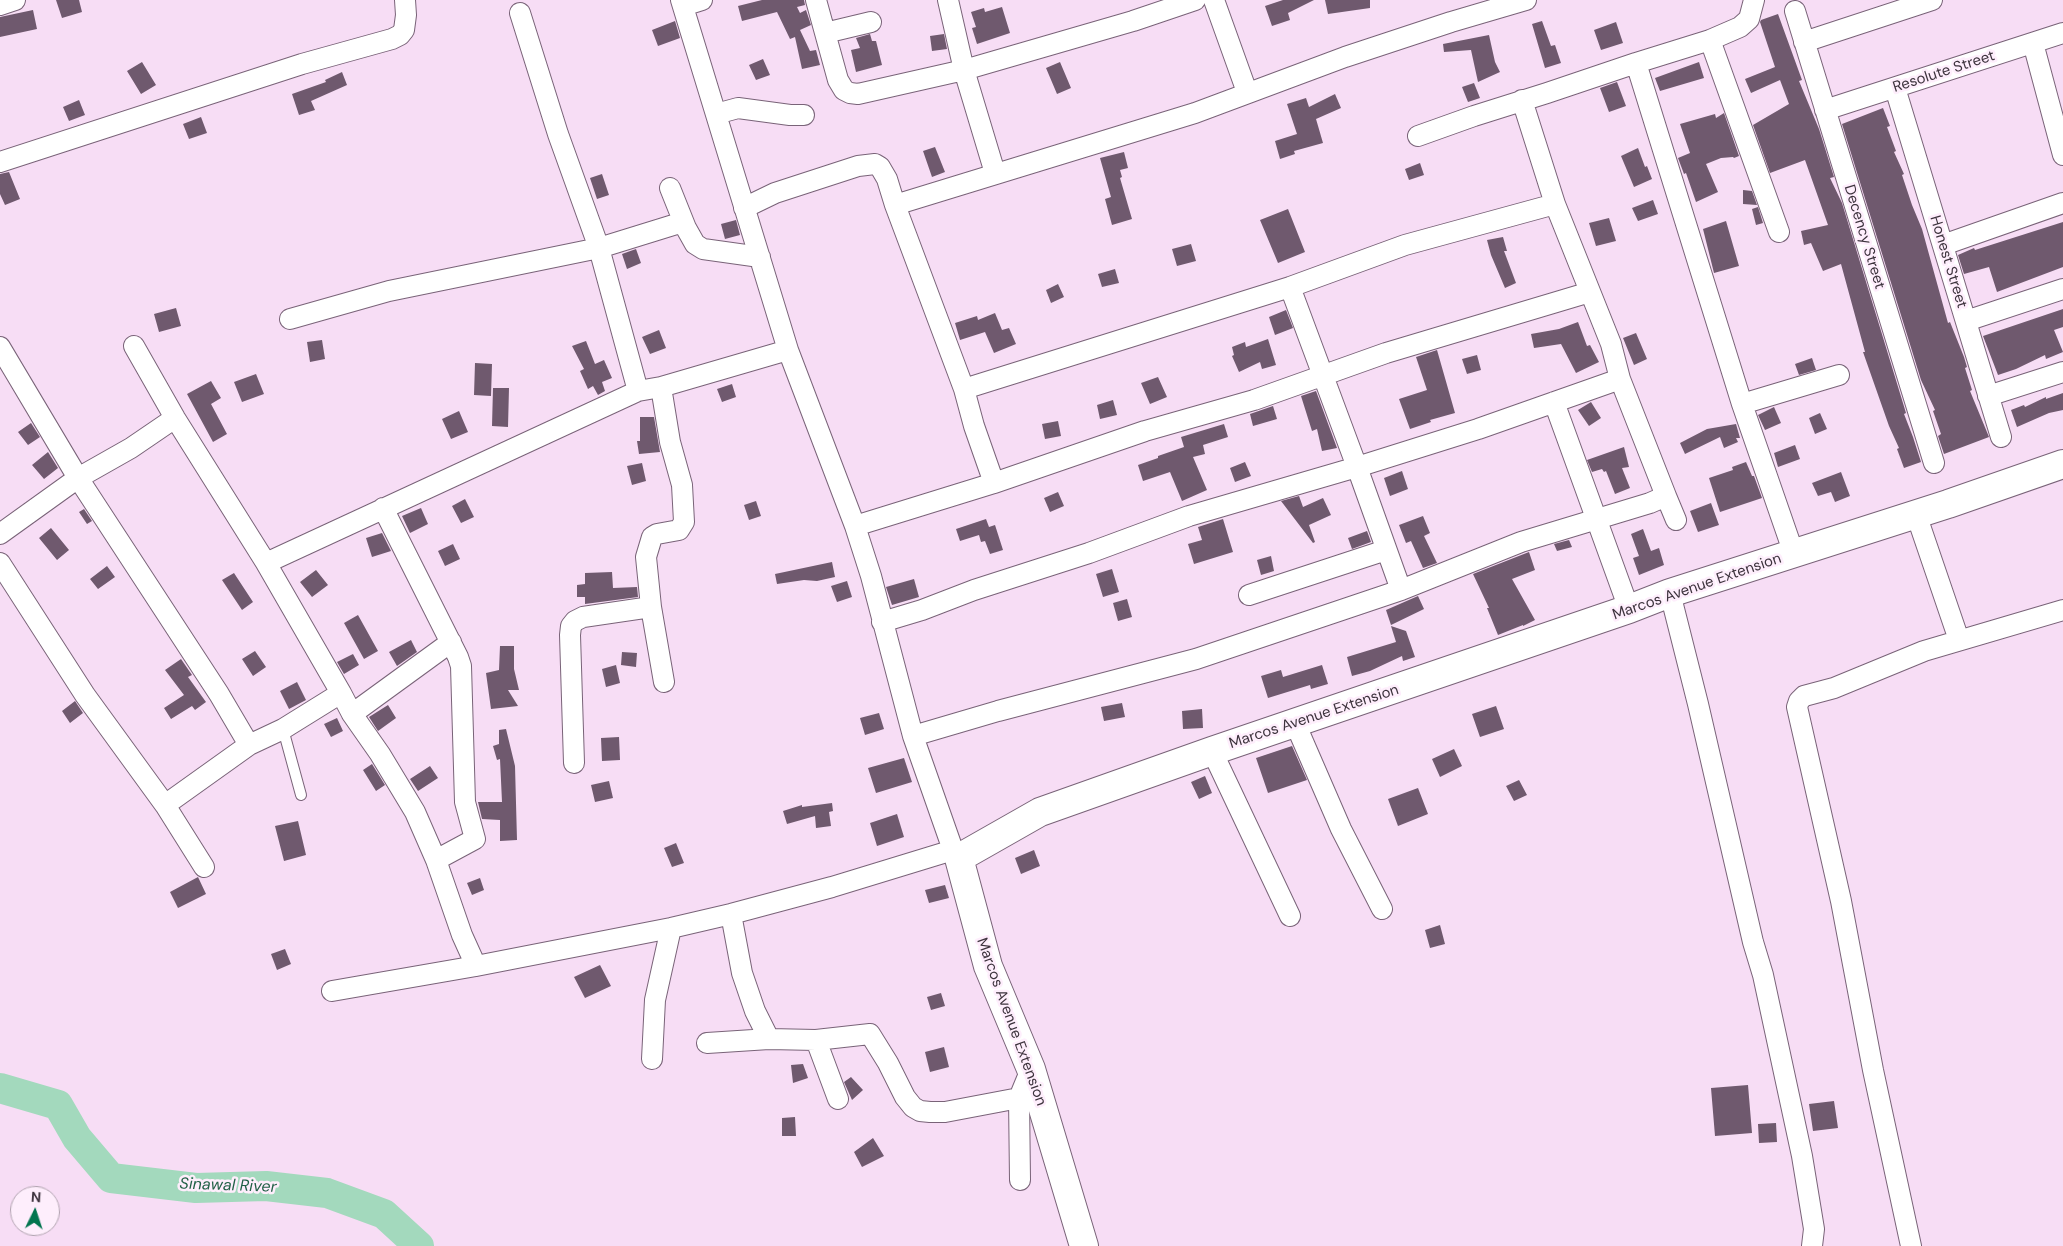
<!DOCTYPE html>
<html>
<head>
<meta charset="utf-8">
<style>
	body { margin:0 }
	#map { position:relative; width:2063px; height:1246px; overflow:hidden; background:#f7ddf5; font-family:"DM Sans",sans-serif }
	canvas { display:block }
	.north { position:absolute; left:10px; top:1186px; width:50px; height:50px; box-sizing:border-box; background:#feeefc; border:1px solid #b1a3b0; border-radius:50%; rotate:4deg; font-size:14px; font-weight:700; line-height:20px; text-align:center; color:#3d333d }
	.north::after { content:''; display:block; margin:auto; width:18px; height:22px; background:#02754f; clip-path:polygon(50% 0,100% 100%,50% 72%,0 100%) }
</style>
</head>
<body>
<div id="map">
<canvas width="2063" height="1246"></canvas>
<div class="north">N</div>
</div>
<script>
const g = document.querySelector('canvas').getContext('2d');
g.lineJoin = 'round';
const toPath = rows => new Path2D(rows.map(r => 'M' + r).join(''));
function stroke(path, color, width, dash) { g.strokeStyle = color; g.lineWidth = width; g.lineCap = dash ? 'butt' : 'round'; g.setLineDash(dash || []); g.stroke(path); }
function fill(path, color) { g.fillStyle = color; g.fill(path, 'evenodd'); }
function drawText(font, color, halo, rows, align = 'center') {
  g.font = font + ' "DM Sans",sans-serif'; g.lineWidth = 5; g.setLineDash([]); g.textBaseline = 'middle'; g.strokeStyle = halo; g.fillStyle = color; for (const [text, x, y, turn = 0] of rows) {
    g.save(); g.translate(x, y); g.rotate((+turn || 0) * Math.PI / 180); g.textAlign = isNaN(turn) ? turn : align; if (halo) g.strokeText(text, 0, 0); g.fillText(text, 0, 0); g.restore();
  }
}
stroke(toPath([
	[0,1088,58,1105,77,1138,111,1178,196,1188,266,1186,327,1193,384,1214,419,1246]
]), '#a3d9bd', 30);
fill(toPath([
	[56,0,79,0,82,12,62,18],
	[762,0,804,0,805,5,797,7,800,13,806,10,811,25,800,30,810,51,816,50,820,65,802,69,795,37,790,39,777,12,742,21,738,6],
	[1283,0,1314,0,1288,13,1290,20,1272,26,1265,6],
	[1325,0,1370,0,1370,8,1328,14],
	[1002,7,1010,33,977,44,972,28,976,27,971,12,984,8,985,12],
	[33,10,37,29,0,37,0,17],
	[1778,14,1802,80,1799,81,1819,129,1834,177,1830,178,1842,203,1906,413,1904,414,1913,437,1921,462,1904,468,1897,449,1899,448,1889,426,1863,352,1865,352,1841,264,1823,271,1811,243,1804,245,1801,231,1828,225,1805,160,1770,173,1753,125,1789,104,1780,80,1751,93,1745,79,1775,67,1760,22,1761,20],
	[675,21,680,38,658,46,652,30],
	[1542,21,1551,46,1555,45,1561,63,1545,68,1532,24],
	[1616,22,1623,43,1601,50,1594,30],
	[870,34,872,41,876,41,882,65,856,72,851,50,860,48,856,38],
	[944,34,947,49,932,51,930,36],
	[1489,35,1495,62,1500,72,1478,82,1471,50,1444,52,1443,44],
	[763,59,770,75,756,80,749,65],
	[142,62,156,85,141,94,127,71],
	[1060,62,1071,88,1057,94,1046,68],
	[1699,62,1704,78,1660,91,1655,78],
	[342,72,347,85,311,101,315,110,299,115,292,94,326,82,325,80],
	[1617,82,1626,106,1609,112,1600,88],
	[1474,83,1480,98,1468,102,1462,87],
	[1335,94,1341,108,1316,119,1323,143,1294,151,1295,154,1280,159,1275,141,1297,134,1287,104,1306,98,1309,107],
	[79,100,85,115,69,121,63,107],
	[1883,108,1890,126,1887,127,1896,151,1894,152,1904,174,1902,175,1912,205,1922,229,1948,323,1950,322,1964,357,1967,367,1965,368,1972,390,1970,391,1989,437,1944,454,1938,436,1941,434,1933,411,1935,410,1921,380,1842,124],
	[1724,113,1739,156,1734,158,1733,157,1721,158,1706,164,1718,192,1696,202,1686,173,1684,174,1678,158,1690,153,1680,124,1715,114,1716,118],
	[201,117,207,133,189,139,183,124],
	[935,147,945,172,932,177,923,151],
	[1638,148,1645,167,1647,166,1652,179,1634,187,1621,156],
	[1124,152,1128,168,1120,170,1122,177,1120,178,1132,219,1112,225,1105,199,1111,197,1100,158],
	[1420,163,1424,175,1409,180,1405,169],
	[9,172,20,199,5,205,0,194,0,174],
	[602,174,609,195,597,199,590,178],
	[1743,190,1752,191,1757,205,1743,204],
	[1653,200,1658,214,1638,221,1632,208],
	[1758,207,1763,223,1756,225,1752,209],
	[1288,209,1305,252,1278,263,1260,220],
	[1609,218,1616,241,1596,246,1589,223],
	[736,220,740,235,725,239,721,224],
	[1726,221,1739,266,1714,273,1703,229],
	[2063,222,2063,267,1997,292,1989,267,1964,274,1958,255,1974,248,1975,250],
	[1503,237,1507,251,1504,251,1516,283,1505,288,1491,255,1487,240],
	[1191,244,1196,261,1177,266,1172,249],
	[636,249,641,263,627,269,622,254],
	[1115,269,1119,283,1102,287,1098,274],
	[1058,284,1064,297,1051,303,1046,290],
	[176,308,181,326,159,332,154,314],
	[2063,309,2063,327,2054,330,2063,352,2046,359,2045,355,2016,369,1998,375,1983,336],
	[1286,310,1293,328,1275,335,1269,317],
	[995,313,1002,330,1009,328,1016,344,994,353,985,332,960,340,955,323,977,316,978,320],
	[1578,322,1587,346,1590,345,1599,362,1576,373,1561,344,1534,348,1531,334,1559,329],
	[659,330,666,348,650,354,642,337],
	[1636,333,1647,359,1634,365,1623,338],
	[1268,339,1276,365,1262,369,1260,362,1239,372,1232,356,1234,355,1232,347,1245,342,1246,347],
	[322,340,325,359,310,362,307,342],
	[586,341,595,364,604,360,612,378,602,382,605,391,598,395,593,386,588,389,580,371,584,369,572,346],
	[1437,350,1455,413,1430,420,1431,422,1410,429,1399,399,1427,390,1416,357],
	[1477,355,1481,370,1467,374,1462,359],
	[1812,358,1816,370,1799,375,1795,364],
	[475,363,492,364,491,396,474,395],
	[256,374,264,394,242,402,234,382],
	[1158,377,1167,397,1150,404,1141,383],
	[211,381,221,398,211,404,227,434,213,442,187,394],
	[732,384,736,397,722,402,717,389],
	[493,388,509,388,508,427,492,426],
	[1316,391,1337,448,1322,451,1317,429,1312,431,1301,396],
	[2063,393,2063,410,2049,413,2017,427,2011,410,2024,405,2025,407,2046,397,2046,399],
	[1113,400,1117,415,1100,419,1097,405],
	[1591,402,1601,418,1589,426,1578,410],
	[1273,406,1277,419,1253,426,1250,414],
	[1774,407,1781,423,1765,430,1758,415],
	[459,411,468,432,451,439,442,419],
	[1820,413,1827,429,1815,434,1809,418],
	[640,417,654,417,660,452,639,454,637,441,640,441],
	[1058,421,1061,436,1045,439,1042,424],
	[31,423,40,437,28,445,18,432],
	[1224,424,1228,437,1203,445,1205,454,1193,457,1207,490,1182,501,1170,472,1143,481,1138,465,1158,458,1158,456,1184,447,1181,437],
	[1736,424,1740,438,1736,438,1738,442,1724,448,1720,437,1685,454,1680,443,1707,429],
	[1795,445,1800,459,1778,467,1774,453],
	[1624,447,1629,467,1622,468,1630,488,1615,494,1606,471,1604,472,1602,469,1592,472,1587,460],
	[48,452,58,468,44,479,32,465],
	[1245,462,1251,476,1235,482,1230,468],
	[1746,462,1752,476,1754,476,1762,498,1720,512,1709,478,1733,470,1732,467],
	[642,463,646,481,632,485,627,466],
	[1402,471,1408,489,1390,496,1384,478],
	[1841,472,1850,496,1835,502,1831,492,1818,496,1812,483],
	[1058,492,1064,506,1050,512,1044,498],
	[1299,496,1303,507,1323,498,1331,515,1309,525,1315,542,1313,543,1281,501],
	[465,499,474,517,461,523,452,506],
	[756,501,761,516,749,520,744,505],
	[1711,503,1719,525,1698,532,1690,511],
	[421,508,428,524,410,533,402,516],
	[84,509,92,521,87,524,79,512],
	[1423,516,1430,533,1424,536,1437,563,1423,568,1411,541,1406,543,1399,525],
	[986,519,989,527,995,525,1003,550,990,554,985,541,981,542,979,535,960,541,956,529],
	[1223,519,1233,552,1194,564,1188,544,1202,540,1198,527],
	[51,528,69,550,57,560,39,538],
	[1643,529,1651,551,1659,548,1664,565,1639,575,1633,558,1639,556,1631,534],
	[1367,531,1371,542,1352,549,1348,538],
	[382,533,391,551,372,557,366,538],
	[1569,540,1572,547,1557,551,1554,544],
	[453,544,460,559,445,566,438,551],
	[1529,552,1535,570,1512,579,1535,620,1523,626,1523,625,1498,635,1487,608,1489,608,1473,574],
	[1271,556,1274,571,1261,575,1257,560],
	[832,562,835,577,817,581,804,580,777,584,775,574],
	[107,566,115,577,98,589,90,579],
	[1112,569,1119,592,1103,597,1096,574],
	[316,570,328,585,312,597,300,582],
	[612,572,613,588,637,587,638,597,585,604,585,597,577,597,577,585,585,584,585,573],
	[234,573,253,602,242,610,222,580],
	[914,579,919,597,892,605,886,587],
	[847,581,852,597,837,602,831,586],
	[1418,596,1424,609,1391,625,1386,610],
	[1127,599,1132,617,1118,621,1113,603],
	[358,615,378,651,364,659,344,623],
	[1391,626,1406,631,1415,657,1403,661,1402,656,1370,671,1352,676,1347,657,1396,642],
	[411,640,417,652,397,666,389,652],
	[500,646,514,646,514,669,519,690,508,690,518,706,491,709,486,673,499,670],
	[255,651,266,667,253,676,242,659],
	[622,652,637,653,636,667,621,665],
	[353,654,359,665,344,674,337,662],
	[181,659,192,675,188,677,206,702,195,710,192,706,171,719,164,708,184,695,165,670],
	[616,665,620,683,606,687,602,669],
	[1322,665,1328,684,1311,689,1310,685,1268,698,1261,676,1281,670,1283,677],
	[297,682,306,700,289,709,280,691],
	[75,701,83,713,70,723,62,711],
	[1122,703,1125,717,1104,721,1101,707],
	[388,705,396,718,378,731,369,717],
	[1496,706,1504,729,1480,737,1472,714],
	[1202,709,1203,728,1183,729,1182,711],
	[879,713,884,729,865,735,860,718],
	[337,718,343,731,331,737,324,724],
	[506,729,515,766,517,840,500,841,500,820,482,819,478,802,502,802,500,759,497,760,493,746,499,744,499,730],
	[619,737,620,760,602,761,601,738],
	[1292,746,1307,780,1268,793,1256,758],
	[1454,749,1462,766,1440,777,1432,759],
	[904,758,912,782,876,793,868,768],
	[372,764,385,785,376,791,363,770],
	[430,766,438,778,418,791,410,779],
	[1205,776,1212,793,1199,799,1191,782],
	[1519,780,1527,795,1514,801,1506,786],
	[609,781,613,798,595,802,591,785],
	[1418,788,1428,814,1398,826,1388,799],
	[832,803,833,811,829,812,831,826,816,828,815,816,787,824,783,811,802,805,802,807],
	[897,814,904,837,877,846,870,823],
	[298,821,306,855,284,861,275,826],
	[676,843,684,863,672,867,664,848],
	[1034,850,1040,866,1021,874,1015,858],
	[198,877,206,894,178,908,170,892],
	[480,878,484,890,472,895,467,883],
	[945,885,949,898,929,903,925,890],
	[1440,925,1445,944,1430,948,1425,930],
	[285,949,291,964,277,970,271,954],
	[600,965,611,986,585,998,574,977],
	[941,993,945,1006,931,1010,927,997],
	[944,1047,949,1067,930,1072,925,1052],
	[803,1064,808,1078,793,1083,791,1065],
	[851,1077,863,1090,852,1100,844,1082],
	[1748,1085,1752,1133,1715,1136,1711,1088],
	[1834,1101,1838,1128,1813,1131,1809,1104],
	[795,1117,796,1136,782,1136,782,1118],
	[1776,1123,1777,1142,1759,1143,1758,1124],
	[873,1138,884,1156,862,1167,854,1152]
]), '#6f596e');
const lane = toPath([
	[283,729,301,795]
]);
const street = toPath([
	[816,0,838,80,844,90,850,93,858,94,964,70,1133,21,1195,0],
	[948,0,964,70,995,173],
	[1214,0,1247,92],
	[1754,0,1749,19,1740,27,1710,40,1636,63,1742,404,1794,554],
	[0,5,15,0],
	[683,6,702,0],
	[1795,11,1934,463],
	[520,13,558,134,599,248,683,222],
	[825,33,871,22],
	[1710,40,1779,232],
	[1804,42,1932,0],
	[2033,43,2063,155],
	[1895,88,2001,437],
	[1522,100,1555,204,1611,344,1620,379,1478,429,1357,467,1401,590,1521,542,1650,503,1666,496,1620,379],
	[1825,110,2063,33],
	[716,114,738,108,790,115,804,115],
	[1418,136,1474,116,1547,93,1636,63],
	[0,162,302,64,392,39,400,35,404,30,406,15,405,0],
	[670,188,686,228,695,244,703,249,760,257],
	[895,205,1195,113,1345,57,1451,22,1526,0],
	[744,208,775,193,858,166,875,164,880,167,887,179,895,205,964,389],
	[1943,245,2063,203],
	[290,319,389,291,599,248,638,391],
	[1966,321,2063,289],
	[134,346,175,418,266,563,638,391,661,387,788,350,681,0],
	[0,347,78,478,219,694,249,745],
	[788,350,855,526,871,576,913,736,953,850],
	[661,387,670,442,682,485,684,522,679,530,657,534,652,537,646,557,651,607,664,682],
	[1988,396,2063,372],
	[1554,402,1629,609],
	[1742,404,1839,375],
	[994,483,1145,431,1254,400,1386,353,1590,292],
	[1666,496,1676,520],
	[383,508,458,657,461,666,465,802,475,839,436,860],
	[1916,514,1959,640],
	[855,526,994,483,974,426,964,389,1290,287,1405,245,1555,204],
	[0,534,78,478,131,448,175,418],
	[0,563,85,695,165,805,249,745,283,729,341,693,352,714,380,754,415,812,436,860,462,935,476,966,671,928,731,914,832,887,953,850,959,858],
	[266,563,341,693],
	[1670,593,1698,704,1753,942,1763,975,1802,1156,1814,1229,1812,1246],
	[1249,595,1386,550],
	[882,622,922,610,974,590,1089,553,1189,516,1357,467,1290,287],
	[352,714,451,642],
	[1295,723,1341,829,1382,909],
	[913,736,998,711,1196,659,1401,590],
	[1212,751,1290,916],
	[574,763,570,635,571,626,575,621,583,617,651,607],
	[165,805,204,867],
	[731,914,742,973,755,1011,769,1039,816,1040,870,1034,888,1063,905,1097,913,1107,920,1111,930,1112,945,1112,1019,1098,1031,1069],
	[332,991,476,966],
	[816,1040,838,1099],
	[707,1043,769,1039],
	[652,1059,655,1000,671,928],
	[1019,1098,1020,1180],
	[1911,1246,1873,1070,1841,901,1797,707,1799,701,1804,696,1834,688,1924,651,2063,610]
]);
const secondary = toPath([
	[1084,1246,1031,1069,988,966,959,858,1040,812,1212,751,1629,609,1670,593,1948,504,2063,464]
]);
stroke(lane, '#796378', 12);
stroke(street, '#796378', 22);
stroke(secondary, '#796378', 30);
stroke(lane, '#fff', 10);
stroke(street, '#fff', 20);
stroke(secondary, '#fff', 28);
drawText('15px', '#3d333d', '#feeefc', [
	["Resolute Street",1944,72,-18],
	["Decency Street",1864,237,73],
	["Honest Street",1948,262,73],
	["Marcos Avenue Extension",1697,587,-19],
	["Marcos Avenue Extension",1314,717,-18],
	["Marcos Avenue Extension",1011,1022,70]
]);
drawText('italic 16px', '#216046', '#feeefc', [
	["Sinawal River",228,1186,2]
]);
</script>
</body>
</html>
